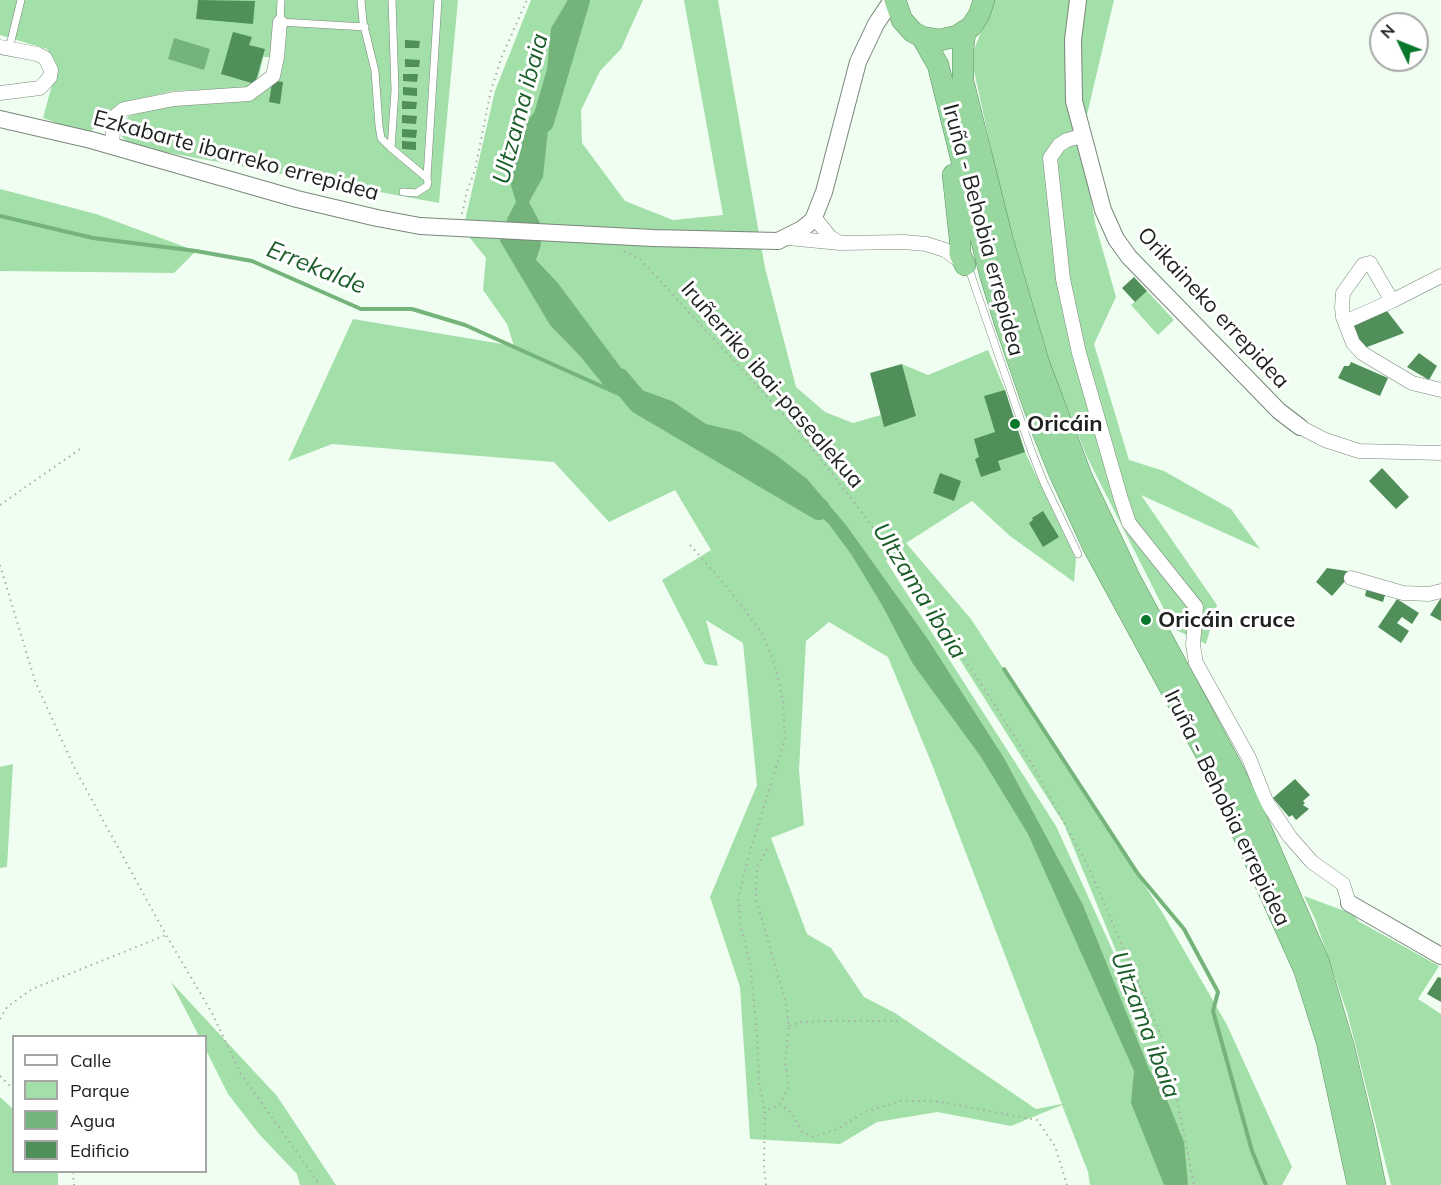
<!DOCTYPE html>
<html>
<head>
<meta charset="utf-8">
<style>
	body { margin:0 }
	#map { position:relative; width:1441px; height:1185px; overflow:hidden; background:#f0fef1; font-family:Mulish,sans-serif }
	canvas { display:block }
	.legend { position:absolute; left:12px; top:1035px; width:195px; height:138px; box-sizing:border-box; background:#fff; border:2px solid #a5a7a5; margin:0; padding:8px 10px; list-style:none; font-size:18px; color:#1d221e }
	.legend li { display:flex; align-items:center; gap:12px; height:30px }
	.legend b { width:30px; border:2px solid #a5a7a5 }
	.north { position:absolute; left:1369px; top:12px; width:60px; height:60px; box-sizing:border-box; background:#fff; border:2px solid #a5a7a5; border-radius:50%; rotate:313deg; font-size:16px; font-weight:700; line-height:24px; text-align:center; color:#1d221e }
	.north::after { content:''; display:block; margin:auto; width:21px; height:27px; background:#07772b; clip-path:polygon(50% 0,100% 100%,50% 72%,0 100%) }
</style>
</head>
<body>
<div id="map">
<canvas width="1441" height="1185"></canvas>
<ul class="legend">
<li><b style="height:8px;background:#fff"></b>Calle</li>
<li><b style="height:16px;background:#a3dfa9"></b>Parque</li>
<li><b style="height:16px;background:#74b47b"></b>Agua</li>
<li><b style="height:16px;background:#508f59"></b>Edificio</li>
</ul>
<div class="north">N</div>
</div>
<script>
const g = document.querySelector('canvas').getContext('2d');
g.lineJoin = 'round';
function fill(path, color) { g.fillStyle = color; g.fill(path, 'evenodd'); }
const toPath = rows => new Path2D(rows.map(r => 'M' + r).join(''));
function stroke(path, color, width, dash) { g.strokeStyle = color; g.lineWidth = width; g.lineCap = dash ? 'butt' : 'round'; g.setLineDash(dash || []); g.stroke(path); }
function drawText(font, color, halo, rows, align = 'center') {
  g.font = font + ' Mulish,sans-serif'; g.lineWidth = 6; g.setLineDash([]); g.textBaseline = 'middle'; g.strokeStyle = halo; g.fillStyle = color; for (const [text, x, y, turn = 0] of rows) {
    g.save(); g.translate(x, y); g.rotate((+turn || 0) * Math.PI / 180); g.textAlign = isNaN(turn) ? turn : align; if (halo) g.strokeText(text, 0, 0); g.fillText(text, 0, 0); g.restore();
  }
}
fill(toPath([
	[0,0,458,0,439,203,132,146,122,137,123,122,129,116,170,104,256,95,277,57,263,57,259,76,248,88,173,91,121,103,88,134,43,118,56,70,47,49,0,35],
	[531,0,643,0,621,49,600,71,581,110,582,143,625,201,673,220,723,215,684,0,718,0,765,268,796,387,825,412,853,423,881,415,884,426,916,416,902,364,928,375,988,350,1005,390,1025,452,1076,559,1074,582,1010,536,972,501,906,543,971,619,1162,912,1227,1025,1292,1167,1282,1185,1090,1185,1088,1172,1062,1105,1011,1126,937,1112,877,1122,840,1144,750,1139,740,987,710,897,757,785,743,643,706,620,718,666,705,664,662,580,711,550,675,490,609,522,554,462,332,444,288,461,353,319,514,346,507,324,483,290,486,258,463,229,495,91],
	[893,554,1064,824,1143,1017,1056,826,886,561],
	[829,622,888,657,933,767,1062,1104,1036,1109,895,1013,864,997,831,948,807,934,771,838,804,825,799,770,806,641],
	[994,0,1114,0,1082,136,1095,223,1116,297,1094,344,1129,460,1164,471,1231,509,1260,549,1141,495,1217,605,1206,644,1174,629,1087,457,1038,335,1011,240,971,57],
	[0,189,96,214,196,251,174,273,0,271],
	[1147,291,1174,320,1158,335,1131,305],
	[13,764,7,867,0,868,0,767],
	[1304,896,1353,914,1358,921,1439,966,1418,999,1441,1014,1441,1185,1391,1185,1347,1012,1315,919],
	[171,982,277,1096,336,1185,300,1185,297,1174,259,1134,228,1094,206,1050,206,1036,199,1036],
	[0,1097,13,1109,14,1172,58,1172,58,1185,0,1185]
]), '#a3dfa9');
fill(toPath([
	[568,0,579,0,552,92,543,177,529,202,540,223,541,245,536,260,557,282,636,388,672,401,706,424,740,432,776,455,807,479,846,525,927,638,1004,758,1083,905,1149,1069,1167,1100,1184,1142,1188,1185,1164,1185,1131,1103,1134,1071,1028,834,981,757,913,664,882,605,851,554,828,523,794,494,639,403,606,388,580,356,550,325,500,241,508,217,516,202,510,182,520,131,535,111,547,70,551,28],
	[174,38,210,49,204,70,168,59]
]), '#74b47b');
stroke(toPath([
	[0,216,93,238,196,251,252,261,361,309,412,309,465,325,639,403],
	[1004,669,1138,874,1184,929,1218,992,1213,1011,1252,1151,1266,1185]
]), '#74b47b', 4);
stroke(toPath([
	[543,122,579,0],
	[619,379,639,403,819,509]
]), '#74b47b', 22);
fill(toPath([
	[198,0,255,1,253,24,196,19],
	[233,32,252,37,249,45,265,49,255,84,221,74],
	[405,40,420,41,419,48,405,48],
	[405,59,420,60,419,67,405,67],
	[403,74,418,74,417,82,403,81],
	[276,81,283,82,280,104,269,102,272,83],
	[403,87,417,88,417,96,403,95],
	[402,101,417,102,416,109,402,109],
	[402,115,417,116,416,124,402,123],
	[402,129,417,130,416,138,402,137],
	[402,141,416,142,416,150,402,149],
	[1134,277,1147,291,1135,302,1122,288],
	[1384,307,1404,333,1362,349,1352,321],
	[1419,353,1437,366,1429,380,1407,367],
	[1351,362,1388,378,1380,396,1338,378,1344,366,1349,366],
	[902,364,916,416,884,427,870,373],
	[1005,390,1025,452,998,461,1001,470,981,477,975,459,979,457,974,439,995,432,984,396],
	[1382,468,1409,497,1396,509,1369,481],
	[940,473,961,481,954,501,933,493],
	[1043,511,1059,537,1043,547,1029,523,1033,520,1032,518],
	[1327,568,1353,572,1332,596,1316,582],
	[1367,587,1386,592,1383,602,1365,596],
	[1441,598,1441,621,1430,615],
	[1397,599,1419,613,1412,624,1402,617,1397,623,1409,631,1401,643,1378,627],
	[1295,779,1310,795,1303,801,1305,803,1303,805,1309,809,1296,820,1292,815,1289,817,1273,798],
	[1438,977,1441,978,1441,1002,1427,994]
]), '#508f59');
const service = toPath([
	[281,0,280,22,365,27],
	[361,0,363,22,375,71,379,126,381,138,391,148],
	[392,0,395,90,391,148,427,178,428,182,427,186,416,193,403,192],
	[9,49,21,0],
	[427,178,438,0],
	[966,266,971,275,1031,450,1044,483,1078,554]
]);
const minor = toPath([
	[0,47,37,54,45,58,51,70,50,77,40,88,0,93],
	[1082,136,1067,140,1059,145,1050,158,1063,279,1079,353,1121,499,1129,523,1196,607,1193,645,1196,663,1249,758,1266,801,1290,837,1312,862,1343,884,1349,903],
	[112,146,114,117,124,109,174,99,249,94,273,76,277,57,280,22],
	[814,217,830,237,838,242],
	[788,238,840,243,904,242,926,244,945,250,963,263],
	[1392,301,1370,263,1363,265,1343,293,1342,307,1343,317,1353,343,1362,353,1412,383,1441,390],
	[1345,322,1392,301,1441,276],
	[1300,427,1325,440,1359,451,1441,453],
	[1351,578,1403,593,1429,594,1441,591]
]);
const tertiary = toPath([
	[1078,0,1073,40,1074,101,1103,210,1116,239,1129,257,1279,411,1300,427],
	[0,119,91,140,297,199,377,218,420,226,653,238,778,241,802,229,813,220,824,192,858,62,876,24,892,0],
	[1349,903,1441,956]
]);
const trunk = toPath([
	[895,0,902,20,913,32,922,37,940,40,957,36,971,27,979,15,984,0],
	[965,32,963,50,963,81,1002,238,1039,364,1082,478,1130,579,1231,766,1257,820,1319,963,1344,1048,1364,1131,1375,1185],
	[922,37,938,65,990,274,1005,323,1041,427,1059,472,1093,546,1210,761,1304,969,1327,1042,1358,1185],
	[953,175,960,239,960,254,965,265]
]);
stroke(service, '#79867a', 8);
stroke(minor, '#79867a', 15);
stroke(tertiary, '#79867a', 18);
stroke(trunk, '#5c9263', 22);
stroke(toPath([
	[462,214,467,191,475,170,491,90,502,56,527,0],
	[624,251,640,259,796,428,851,498,893,554,987,693,1033,766,1089,868,1162,1038,1174,1084,1194,1185],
	[0,505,80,449],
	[690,545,727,587,762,633,775,665,783,700,785,738,749,855,738,899,741,928,750,962,757,1035,759,1084,765,1111],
	[0,565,35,681,75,769,166,935,212,1013,241,1074,320,1185],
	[767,849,757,868,756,899,786,1003,789,1026,785,1063,789,1086,780,1104],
	[0,1019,7,1007,32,989,166,935],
	[789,1026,801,1022,823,1021,898,1021],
	[0,1076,14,1090],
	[73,1172,74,1185],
	[766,1185,764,1167,765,1111,780,1104,792,1113,802,1132,813,1137,835,1130,865,1112,900,1101,935,1101,1037,1120,1055,1146,1067,1185]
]), '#a4afa5', 2, [1.5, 4.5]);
stroke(service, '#fff', 7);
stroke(minor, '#fff', 14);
stroke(tertiary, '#fff', 16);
stroke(trunk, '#98d8a0', 21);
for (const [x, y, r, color] of [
	[1015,424,6,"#07772b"],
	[1146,620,6,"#07772b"]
]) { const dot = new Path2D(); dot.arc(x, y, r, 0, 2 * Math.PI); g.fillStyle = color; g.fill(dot); stroke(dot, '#fff', 2); }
drawText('22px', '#1d221e', '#fff', [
	["Ezkabarte ibarreko errepidea",236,156,15],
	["Iruña - Behobia errepidea",983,230,75],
	["Orikaineko errepidea",1213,308,47],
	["Iruñerriko ibai-pasealekua",772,385,49],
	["Iruña - Behobia errepidea",1227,808,64]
]);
drawText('bold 22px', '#1d221e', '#fff', [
	["Oricáin",1027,424],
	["Oricáin cruce",1158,620]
], 'left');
drawText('italic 24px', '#1b5e29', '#fff', [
	["Ultzama ibaia",521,109,-75],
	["Errekalde",316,268,22],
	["Ultzama ibaia",919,591,58],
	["Ultzama ibaia",1145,1025,69]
]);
</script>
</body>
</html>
